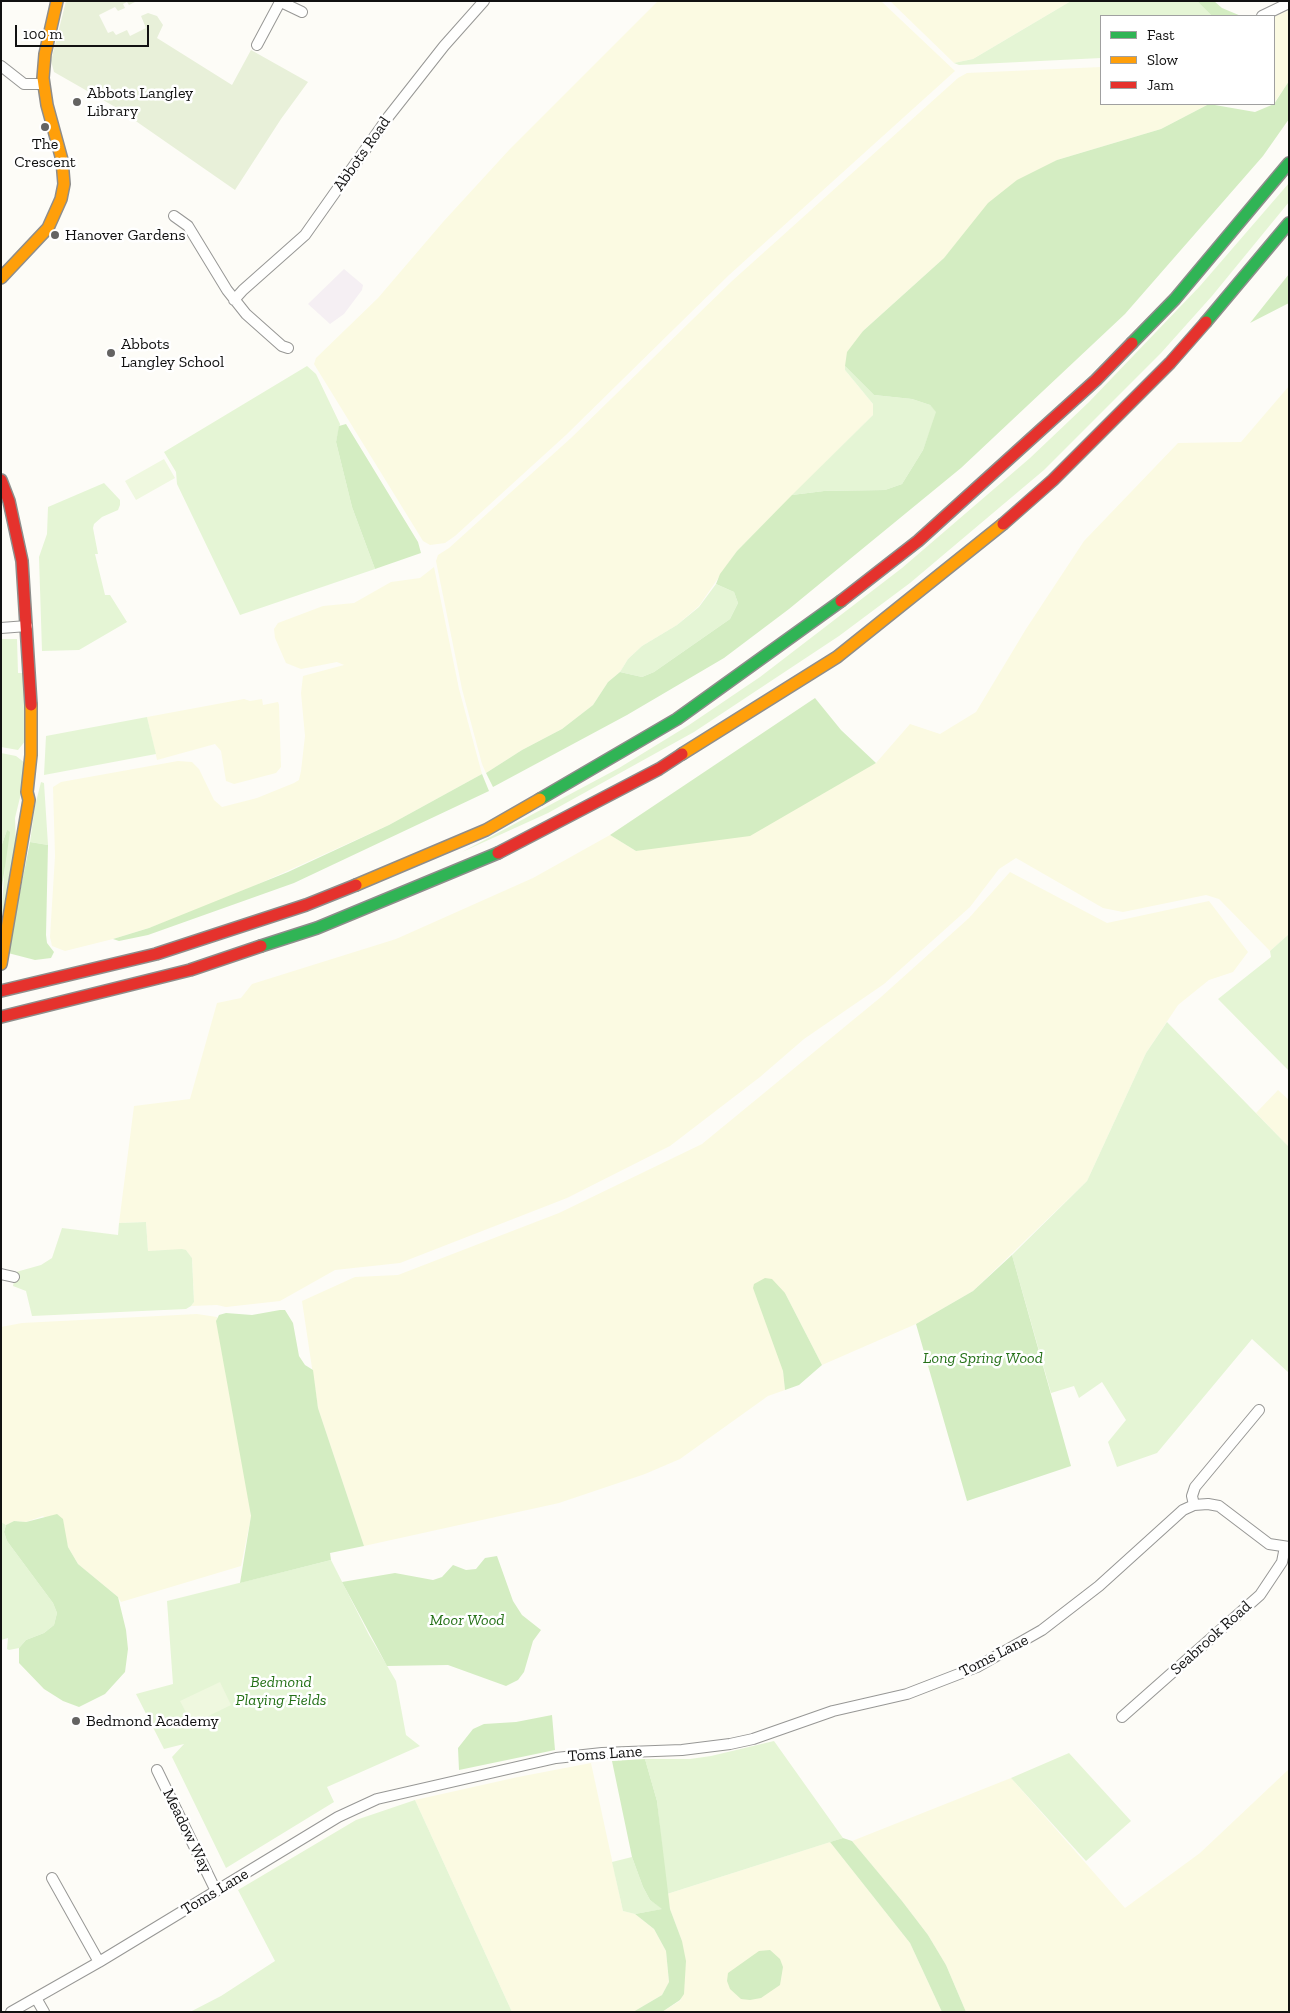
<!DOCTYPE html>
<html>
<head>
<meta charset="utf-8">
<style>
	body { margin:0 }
	#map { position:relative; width:1290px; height:2013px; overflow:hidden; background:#fdfcf7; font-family:"Zilla Slab",serif }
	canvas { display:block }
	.frame { position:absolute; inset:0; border:2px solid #111; pointer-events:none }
	.legend { position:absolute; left:1100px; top:15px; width:175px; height:90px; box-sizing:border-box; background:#fff; border:1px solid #a0a0a0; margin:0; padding:6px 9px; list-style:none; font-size:15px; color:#111 }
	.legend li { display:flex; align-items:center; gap:10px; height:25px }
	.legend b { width:25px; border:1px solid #a0a0a0 }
	.scale { position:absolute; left:15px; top:25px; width:134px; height:22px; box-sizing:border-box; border:2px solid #111; border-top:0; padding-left:6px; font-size:15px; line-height:18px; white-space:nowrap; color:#111; -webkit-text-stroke:4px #fff; paint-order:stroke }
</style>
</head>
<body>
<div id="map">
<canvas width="1290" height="2013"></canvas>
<div class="frame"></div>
<ul class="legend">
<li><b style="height:6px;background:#30b455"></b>Fast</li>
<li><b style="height:6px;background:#ff9f0a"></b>Slow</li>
<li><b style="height:6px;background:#e5322d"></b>Jam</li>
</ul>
<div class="scale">100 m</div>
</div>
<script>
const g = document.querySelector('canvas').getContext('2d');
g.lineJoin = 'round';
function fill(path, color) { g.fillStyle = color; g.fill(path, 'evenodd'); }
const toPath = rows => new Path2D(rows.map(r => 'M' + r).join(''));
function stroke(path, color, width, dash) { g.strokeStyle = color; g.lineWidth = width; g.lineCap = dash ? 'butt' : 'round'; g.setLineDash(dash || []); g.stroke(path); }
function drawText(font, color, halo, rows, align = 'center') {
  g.font = font + ' "Zilla Slab",serif'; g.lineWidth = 5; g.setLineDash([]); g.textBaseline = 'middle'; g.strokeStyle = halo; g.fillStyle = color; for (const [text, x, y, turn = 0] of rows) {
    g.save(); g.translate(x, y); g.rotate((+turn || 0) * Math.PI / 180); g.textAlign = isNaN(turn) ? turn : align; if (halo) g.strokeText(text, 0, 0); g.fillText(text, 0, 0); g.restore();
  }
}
fill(toPath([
	[344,269,363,285,362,290,344,314,330,324,308,304]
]), '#f5eff3');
fill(toPath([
	[658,1,881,1,955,71,729,275,566,435,455,536,445,543,430,545,423,541,314,364,316,358,378,298,443,222,509,150],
	[890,1,1071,1,973,59,954,63],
	[1289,10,1289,81,1274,103,1274,17],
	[1101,67,1101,104,1209,104,1161,129,1057,160,965,234,944,258,863,331,845,370,873,404,873,415,737,551,699,606,677,625,642,646,628,659,620,672,608,682,593,705,562,729,522,750,486,773,482,764,462,689,436,561,438,555,449,548,571,438,732,281,958,78,967,73],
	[1289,386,1289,934,1270,951,1219,899,1206,895,1123,912,1103,908,1016,858,999,869,970,907,884,984,804,1039,760,1077,670,1146,567,1198,400,1263,335,1270,280,1301,226,1307,217,1305,191,1306,194,1302,192,1258,186,1250,148,1251,146,1222,119,1223,134,1106,190,1099,217,1003,241,998,252,984,396,939,533,878,610,835,636,851,876,763,910,724,940,734,976,712,1026,629,1084,541,1178,443,1241,442],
	[434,567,459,689,482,774,389,825,223,900,149,928,113,939,65,951,52,946,50,937,55,856,53,787,61,782,178,761,192,762,199,769,214,800,222,807,257,798,294,783,299,780,301,771,305,736,301,693,303,676,344,665,337,662,301,669,286,663,275,638,274,629,278,623,323,606,354,603,391,582,420,578],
	[244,699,250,701,262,699,263,705,278,702,279,705,281,767,276,773,234,784,226,781,221,751,215,744,157,760,147,717],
	[1010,872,1107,923,1209,901,1248,952,1233,972,1209,980,1178,1005,1146,1053,1087,1181,973,1291,916,1324,822,1365,785,1293,783,1371,785,1390,768,1396,680,1459,645,1474,559,1503,364,1546,318,1408,302,1301,355,1277,398,1275,559,1213,702,1144,881,997,969,918],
	[1278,1090,1289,1100,1289,1147,1256,1113],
	[197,1314,217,1317,248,1495,251,1517,241,1566,121,1602,118,1597,78,1564,68,1547,65,1535,43,1516,26,1522,14,1521,6,1525,1,1522,1,1327,22,1323],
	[591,1763,623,1911,635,1914,654,1929,666,1951,669,1983,662,1995,633,2012,512,2012,415,1800,518,1777],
	[1289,1769,1289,2012,966,2012,946,1965,928,1935,902,1901,852,1841,1011,1778,1125,1908,1200,1853],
	[830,1842,910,1943,942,2012,662,2012,681,2000,682,1941,670,1909,667,1894]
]), '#fbfae2');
fill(toPath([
	[1071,1,1197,1,1212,16,1101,16,1101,58,959,65,954,63,973,59],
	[1289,183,1289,202,1212,296,1161,353,1044,470,910,583,839,636,694,732,548,813,462,852,619,768,689,725,760,677,902,568,1030,458,1089,402,1200,286],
	[307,366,316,374,340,424,336,442,352,507,375,569,240,615,177,484,176,472,164,452],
	[845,366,874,395,912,399,930,405,937,412,923,450,902,484,885,490,824,491,792,495,873,415,873,404,845,370],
	[104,483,120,500,120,505,118,510,102,517,94,524,93,528,98,554,95,554,105,595,110,595,127,622,79,650,42,651,39,557,47,534,48,507],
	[716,584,734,592,738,603,730,619,654,672,642,677,620,672,628,659,642,646,677,625,699,607],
	[1,639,17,639,18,673,26,673,26,740,18,750,1,747],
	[147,717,156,754,44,775,46,736],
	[1,753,16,756,25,763,24,781,15,818,16,843,1,922,7,830,1,847],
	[41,782,44,783,48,845,30,842,35,806],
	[1289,934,1289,1071,1218,999,1271,957,1270,951],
	[1167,1022,1289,1147,1289,1373,1252,1339,1157,1453,1117,1467,1108,1442,1126,1420,1102,1382,1079,1398,1074,1386,1051,1393,1012,1255,1087,1181,1146,1053],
	[146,1222,148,1251,182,1249,186,1250,192,1258,194,1302,191,1306,186,1309,32,1316,26,1291,13,1286,16,1272,41,1265,52,1258,62,1228,118,1235,119,1223],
	[1,1522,6,1525,4,1532,7,1541,53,1603,57,1613,54,1625,44,1633,26,1640,19,1648,9,1650,7,1649,8,1638,1,1640],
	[331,1560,369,1635,396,1681,406,1735,420,1746,327,1787,334,1802,226,1868,172,1757,184,1744,164,1749,136,1694,173,1684,167,1601],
	[774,1741,843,1838,667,1894,657,1801,645,1759,690,1759,711,1756],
	[1069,1753,1131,1821,1086,1861,1011,1778],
	[415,1800,512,2012,190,2012,221,1996,275,1961,238,1890,356,1820],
	[632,1857,643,1887,650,1900,663,1909,635,1914,623,1911,612,1862]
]), '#e5f5d5');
fill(toPath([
	[1197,1,1214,1,1222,8,1241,16,1212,16],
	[1289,81,1289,119,1263,156,1125,314,961,468,789,609,724,658,627,715,493,787,486,773,522,750,562,729,593,705,608,682,620,672,642,677,654,672,730,619,738,603,734,592,716,584,720,574,737,551,792,495,824,491,885,490,902,484,923,450,936,412,930,405,912,399,874,395,845,366,847,352,863,331,944,258,988,203,1017,180,1057,160,1161,129,1209,104,1255,112,1274,104],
	[1289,274,1289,303,1250,323],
	[346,424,418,542,421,553,375,569,352,507,336,442,339,426],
	[815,698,841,730,876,763,750,836,636,851,610,835],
	[482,774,489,791,294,883,148,935,119,941,113,939,149,928,288,872,389,825],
	[7,830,10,832,1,894,1,847],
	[30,842,48,845,46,935,47,943,54,952,51,958,35,960,8,953],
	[1012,1255,1071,1466,967,1501,916,1324,973,1291],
	[765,1278,772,1279,785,1293,822,1365,799,1385,785,1390,783,1371,753,1288,754,1284],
	[280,1310,285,1310,293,1323,299,1356,305,1365,313,1370,318,1408,364,1546,330,1553,331,1560,240,1583,251,1516,216,1321,219,1315,226,1313,252,1315],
	[57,1514,63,1519,68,1547,78,1564,118,1597,126,1630,128,1649,125,1672,105,1694,79,1707,63,1701,44,1689,19,1663,19,1648,26,1640,44,1633,54,1625,57,1613,53,1603,7,1541,4,1532,6,1525,14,1521,26,1522],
	[497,1556,513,1601,522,1615,541,1630,533,1641,524,1672,518,1680,506,1686,448,1665,387,1666,342,1582,395,1573,433,1580,442,1577,453,1565,466,1570,476,1569,485,1558],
	[552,1715,555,1750,459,1770,458,1748,473,1729,484,1724,516,1722],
	[645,1759,657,1801,670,1909,682,1941,686,1961,684,1994,680,2000,662,2012,633,2012,662,1995,669,1982,666,1951,654,1929,635,1914,662,1909,650,1900,643,1887,632,1857,612,1761],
	[843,1838,852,1841,902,1901,928,1935,946,1965,966,2012,942,2012,910,1943,830,1842],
	[770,1950,780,1959,783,1967,780,1985,761,1998,750,2000,741,1999,730,1989,727,1981,728,1973,759,1951]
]), '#d4edc2');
fill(toPath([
	[66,1,137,1,129,5,127,2,123,4,125,8,118,11,115,7,99,15,108,33,113,31,116,35,127,30,130,36,146,28,141,16,148,13,157,16,163,25,157,38,232,85,251,50,308,82,281,119,235,190,117,108,54,72,51,61]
]), '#e8f0d9');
fill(toPath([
	[164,459,175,478,136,500,125,481],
	[220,1682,231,1705,192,1724,180,1701]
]), '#eff8df');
const street = toPath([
	[279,1,302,12],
	[1262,16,1289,3],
	[257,45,280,2],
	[1,66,24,84,43,84],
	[174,216,188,226,227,290,246,314,282,346,288,348],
	[234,300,243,290,305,235,389,116,444,46,484,1],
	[1,628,27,626],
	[1,1274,14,1277],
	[1194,1505,1192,1496,1195,1487,1259,1410],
	[1122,1717,1260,1595,1282,1562,1285,1547],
	[157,1770,216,1891],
	[52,1878,99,1962],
	[36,1998,44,2012],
	[11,2012,99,1962,338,1817,377,1799,556,1758,602,1753,682,1750,730,1744,753,1739,833,1711,907,1694,977,1667,1042,1630,1099,1586,1183,1510,1194,1505,1208,1504,1219,1506,1269,1544,1289,1547]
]);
const fast = toPath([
	[1206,322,1289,223],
	[1132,343,1175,299,1289,163],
	[540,799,677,719,841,601],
	[261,946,317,928,498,853]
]);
const slow = toPath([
	[1,278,48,228,61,199,64,184,62,160,47,105,43,78,45,54,57,1],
	[682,754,837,657,1003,524],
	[356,885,486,830,540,799],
	[1,964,29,800,27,792,31,755,31,705]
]);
const jam = toPath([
	[1,480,9,501,22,561,31,705],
	[1003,524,1053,480,1170,363,1206,322],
	[841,601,918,541,1096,380,1132,343],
	[498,853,659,769,682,754],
	[1,991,156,954,306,905,356,885],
	[1,1017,190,970,261,946]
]);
stroke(street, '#979795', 12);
stroke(fast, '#8e8d8b', 14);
stroke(slow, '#8e8d8b', 14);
stroke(jam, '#8e8d8b', 14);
stroke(street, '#fffffe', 10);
stroke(fast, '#30b455', 11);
stroke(slow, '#ff9f0a', 11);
stroke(jam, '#e5322d', 11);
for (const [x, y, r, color] of [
	[77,102,5,"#646362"],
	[45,127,5,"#646362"],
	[55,235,5,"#646362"],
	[111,353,5,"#646362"],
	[76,1721,5,"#646362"]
]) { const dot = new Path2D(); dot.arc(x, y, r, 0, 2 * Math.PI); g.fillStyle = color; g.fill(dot); stroke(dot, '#fff', 2); }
drawText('16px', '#111', '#fff', [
	["Abbots Langley",87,93],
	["Library",87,111],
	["The",45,144,"center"],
	["Crescent",45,162,"center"],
	["Hanover Gardens",65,235],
	["Abbots",121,344],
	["Langley School",121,362],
	["Bedmond Academy",86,1721]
], 'left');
drawText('16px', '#111', '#fff', [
	["Abbots Road",362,154,-55],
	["Seabrook Road",1211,1638,-42],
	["Toms Lane",994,1656,-27],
	["Toms Lane",605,1754,-4],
	["Meadow Way",187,1831,64],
	["Toms Lane",215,1892,-31]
]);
drawText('italic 16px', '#257118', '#fff', [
	["Long Spring Wood",983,1358],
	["Moor Wood",467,1620],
	["Bedmond",281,1682],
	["Playing Fields",281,1700]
]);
</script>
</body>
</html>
